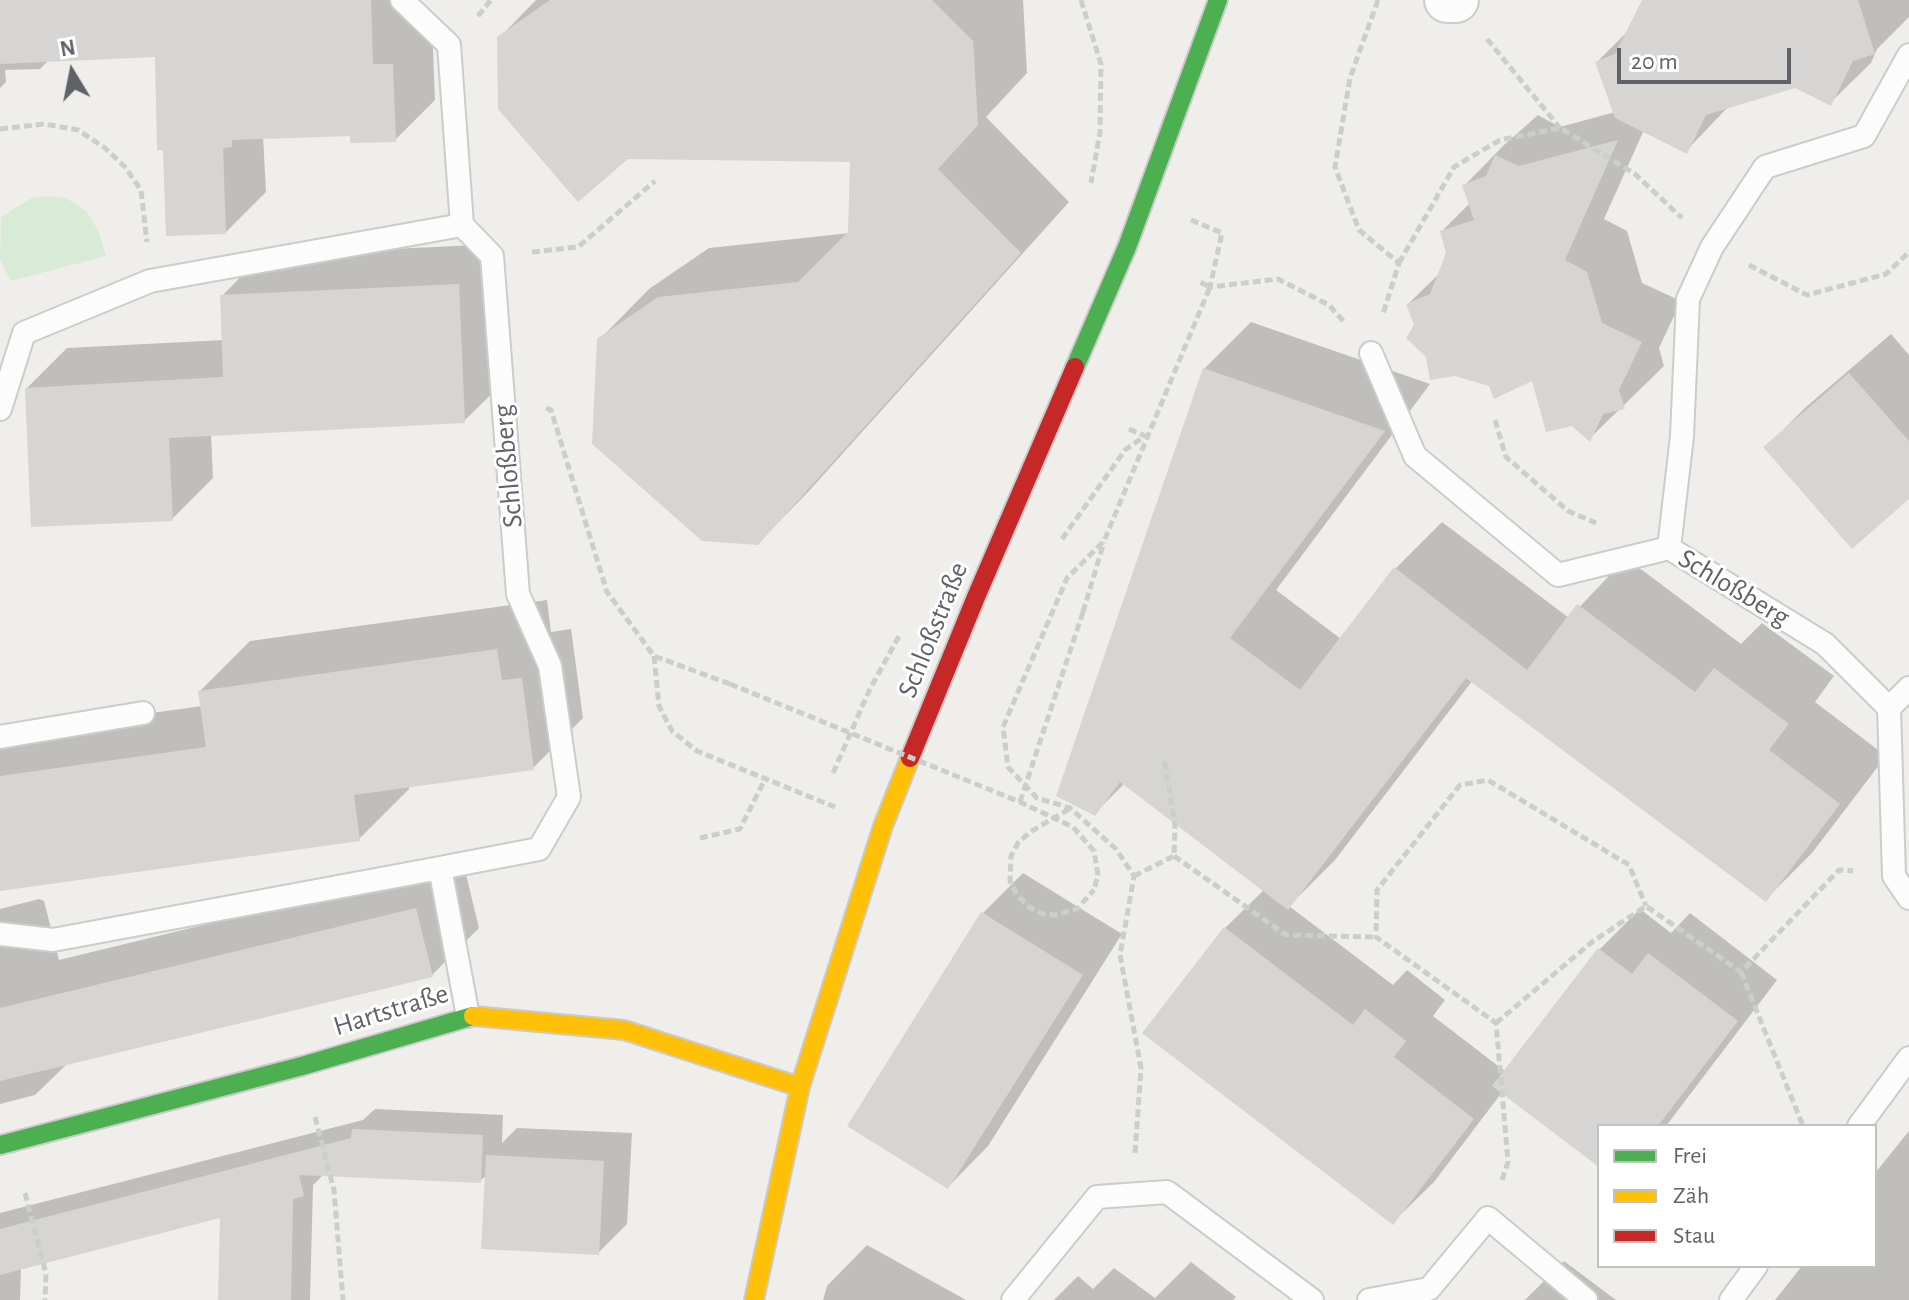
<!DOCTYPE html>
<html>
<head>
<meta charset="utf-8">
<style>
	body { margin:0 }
	#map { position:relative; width:1909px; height:1300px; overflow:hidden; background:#efeeea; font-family:"Alegreya Sans",sans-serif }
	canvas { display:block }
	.legend { position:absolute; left:1597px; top:1124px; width:280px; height:144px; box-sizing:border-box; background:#fff; border:2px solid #bfc1c3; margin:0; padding:10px 14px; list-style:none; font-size:24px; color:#5f6368 }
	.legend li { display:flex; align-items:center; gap:16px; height:40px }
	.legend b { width:40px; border:2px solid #bfc1c3 }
	.north { position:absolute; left:32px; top:32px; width:80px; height:80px; -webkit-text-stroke:6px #fff; paint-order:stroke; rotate:350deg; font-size:22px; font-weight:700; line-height:32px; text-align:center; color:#5f6368 }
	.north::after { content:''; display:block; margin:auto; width:28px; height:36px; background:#5f6368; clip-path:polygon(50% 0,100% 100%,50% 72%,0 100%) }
	.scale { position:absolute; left:1617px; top:48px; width:174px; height:36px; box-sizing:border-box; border:4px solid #5f6368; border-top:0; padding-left:10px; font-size:24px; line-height:28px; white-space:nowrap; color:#5f6368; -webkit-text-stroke:6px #fff; paint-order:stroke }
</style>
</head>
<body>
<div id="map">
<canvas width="1909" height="1300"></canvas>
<ul class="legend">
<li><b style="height:10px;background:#4caf50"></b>Frei</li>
<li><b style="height:10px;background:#ffc107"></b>Zäh</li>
<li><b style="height:10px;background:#c62828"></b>Stau</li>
</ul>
<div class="north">N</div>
<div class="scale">20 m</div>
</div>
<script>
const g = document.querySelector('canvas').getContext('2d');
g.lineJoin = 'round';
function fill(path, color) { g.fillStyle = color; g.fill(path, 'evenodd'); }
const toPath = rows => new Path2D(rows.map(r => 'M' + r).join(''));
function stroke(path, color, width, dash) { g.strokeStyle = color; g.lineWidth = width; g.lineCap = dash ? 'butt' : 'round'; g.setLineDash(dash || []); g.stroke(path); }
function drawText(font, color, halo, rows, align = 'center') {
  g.font = font + ' "Alegreya Sans",sans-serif'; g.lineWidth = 6; g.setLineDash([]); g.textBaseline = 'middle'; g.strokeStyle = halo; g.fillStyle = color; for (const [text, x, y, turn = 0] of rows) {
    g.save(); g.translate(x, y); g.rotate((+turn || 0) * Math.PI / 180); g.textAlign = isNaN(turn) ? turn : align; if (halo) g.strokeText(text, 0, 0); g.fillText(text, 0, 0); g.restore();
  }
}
fill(toPath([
	[47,196,66,198,86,211,98,230,106,256,11,281,0,260,1,217,30,199]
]), '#d8ebd6');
fill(toPath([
	[0,0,412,0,432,25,435,100,395,140,352,133,263,136,266,192,226,232,165,148,156,55,49,60,40,69,5,70,6,82,0,88],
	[536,0,1023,0,1027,73,986,117,1069,202,808,492,758,543,599,340,649,289,709,248,850,233,852,160,499,38],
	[1644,0,1909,0,1909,17,1877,49,1871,63,1830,103,1796,86,1729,106,1686,151,1644,130,1604,219,1627,231,1642,283,1681,301,1659,348,1664,366,1589,439,1534,378,1490,385,1427,356,1408,304,1441,272,1448,253,1442,231,1470,203,1464,186,1504,145,1538,115,1560,127,1615,112,1597,62,1629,30],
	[499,244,505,381,464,421,211,434,213,478,172,519,27,388,67,348,224,340,222,296,262,255],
	[1251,322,1430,384,1276,590,1341,639,1395,569,1442,522,1569,618,1626,558,1741,644,1762,623,1834,676,1815,702,1886,756,1812,853,1765,900,1473,680,1335,860,1289,906,1393,985,1407,970,1445,1000,1433,1016,1506,1072,1600,949,1640,909,1671,933,1690,913,1777,980,1666,1126,1599,1126,1599,1164,1503,1091,1434,1182,1393,1222,1225,928,1265,889,1125,783,1095,813,1204,369],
	[1891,334,1909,355,1909,496,1766,447,1806,407],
	[547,600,551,632,571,629,583,718,533,768,409,785,409,789,359,839,0,889,0,734,202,706,200,691,250,641],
	[463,862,479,928,432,975,68,1063,35,1095,0,1104,0,909,39,899,44,901,59,960],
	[1023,873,1122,934,988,1146,948,1187,849,1126,983,913],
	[375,1109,503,1115,502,1143,517,1128,632,1133,627,1224,598,1253,488,1174,480,1181,324,1174,313,1185,310,1300,219,1300,222,1216,21,1268,20,1300,0,1300,0,1213,363,1120],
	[1909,1131,1909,1300,1775,1300,1802,1266,1875,1266,1875,1173],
	[867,1245,966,1300,823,1300,827,1286],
	[1564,1261,1616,1300,1525,1300],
	[1191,1262,1236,1297,1233,1300,1054,1300,1078,1276,1093,1289,1114,1268,1155,1298]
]), '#0003');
fill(toPath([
	[0,0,371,0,373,64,393,64,396,142,350,143,350,136,232,140,232,147,223,148,226,234,166,236,163,150,157,150,155,57,0,64],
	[550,0,932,0,973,41,978,125,938,169,1021,253,758,545,702,541,592,444,597,339,658,297,798,282,848,232,850,162,628,159,578,202,498,109,497,37],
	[1642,0,1858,0,1875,54,1853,61,1831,106,1795,88,1706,115,1687,154,1615,118,1595,62,1615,54],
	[1618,140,1565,260,1587,272,1602,323,1642,342,1619,390,1625,409,1603,414,1590,442,1572,426,1546,432,1532,381,1494,399,1489,386,1455,376,1430,380,1426,357,1406,338,1414,325,1406,304,1430,294,1446,253,1440,231,1474,220,1462,185,1486,176,1495,155,1519,166],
	[459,284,465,423,169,438,173,521,31,527,25,388,223,377,220,295],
	[1203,368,1385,431,1230,638,1300,690,1394,567,1527,670,1577,604,1695,692,1714,668,1789,724,1769,750,1840,804,1766,902,1466,678,1288,910,1120,782,1095,816,1056,796],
	[1849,373,1909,441,1909,499,1852,549,1763,447],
	[497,649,502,680,522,678,534,770,354,795,360,841,0,891,0,776,206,747,198,691],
	[416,908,433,977,0,1081,0,1008],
	[981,912,1083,975,948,1189,847,1126],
	[1224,927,1353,1025,1365,1009,1406,1041,1394,1057,1474,1119,1393,1225,1142,1033],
	[1598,948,1632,974,1648,953,1738,1021,1658,1126,1599,1126,1599,1167,1492,1086],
	[352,1129,483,1135,481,1183,299,1175,304,1196,293,1199,291,1300,218,1300,220,1218,0,1275,0,1229,351,1138],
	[486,1155,604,1161,599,1255,481,1249]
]), '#d6d5d3');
const lane = toPath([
	[402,0,449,45,462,225,492,256,518,594,550,666,569,797,539,849,440,868],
	[1371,353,1415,456,1558,575,1669,548,1825,644,1889,708,1894,876,1909,898],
	[0,409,24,333,150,281,462,225],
	[1669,548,1682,436,1688,299,1712,247,1765,167,1864,136,1909,55],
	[1889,708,1909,688],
	[0,737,143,713],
	[0,934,53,940,440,868,468,1016],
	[1859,1126,1909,1058],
	[1013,1300,1097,1197,1167,1192,1312,1300],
	[1369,1300,1429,1289,1488,1218,1586,1300],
	[1731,1300,1756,1266]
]);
const street = toPath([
	[1447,0,1456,0]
]);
const fast = toPath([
	[1075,367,1127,247,1218,0],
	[0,1145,302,1066,473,1016]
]);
const slow = toPath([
	[473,1016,624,1030,800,1087],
	[754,1300,800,1087,883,826,910,758]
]);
const jam = toPath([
	[910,758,976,597,1075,367]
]);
stroke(lane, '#cbcccc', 26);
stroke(street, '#cbcccc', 48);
stroke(fast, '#cacacb', 22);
stroke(slow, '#cacacb', 22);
stroke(jam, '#cacacb', 22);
stroke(toPath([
	[1081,0,1101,64,1100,132,1091,183],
	[1378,0,1350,78,1335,167,1359,230,1399,263,1383,314],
	[478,16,491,0],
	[1487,39,1560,128],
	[0,129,44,124,78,130,105,148,125,167,141,190,147,242],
	[1191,220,1222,233,1210,287,1278,279,1329,305,1344,322],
	[532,252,578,247,655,181],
	[1399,263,1454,167,1500,140,1560,128,1635,174,1682,218],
	[1749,265,1807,295,1886,274,1909,252],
	[546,408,551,410,607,592,654,656,730,684],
	[1495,420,1506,457,1568,511,1596,523],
	[1129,429,1145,436],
	[1062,539,1125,450,1145,436],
	[1083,612,1104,542],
	[654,656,659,706,672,731,697,751,835,807],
	[833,773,869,691,899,636],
	[1069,809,1030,832,1018,843,1011,856,1010,881,1017,895,1029,907,1043,914,1054,915,1077,909,1094,890],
	[700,838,740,829,765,779],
	[1174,856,1286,935,1376,937],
	[1134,876,1174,856,1175,825,1164,759],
	[1741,972,1803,1126],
	[1496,1023,1592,942,1646,906,1741,972,1839,870,1853,871],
	[315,1117,334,1190,343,1300],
	[1135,1153,1141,1068,1120,955,1134,876,1116,849,1070,808,1037,798,1008,767,1003,727,1067,578,1104,541,1210,287,1198,281],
	[1502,1180,1508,1162,1496,1023,1376,937,1377,890,1460,785,1488,780,1629,865,1646,906],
	[25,1193,46,1274,45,1300]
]), '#cacfcc', 5, [8, 4]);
stroke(lane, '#fdfcfc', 22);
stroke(street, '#fdfcfc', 44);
stroke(fast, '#4caf50', 18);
stroke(slow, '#ffc107', 18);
stroke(jam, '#c62828', 18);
stroke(toPath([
	[730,684,1020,802,1073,827,1094,851,1098,875,1094,890],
	[1020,802,1083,612]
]), '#cacfcc', 5, [8, 4]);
drawText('28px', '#5f6368', '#fff', [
	["Schloßberg",508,466,-95],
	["Schloßberg",1734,588,31],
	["Schloßstraße",933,630,-68],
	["Hartstraße",391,1010,-17]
]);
</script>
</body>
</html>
